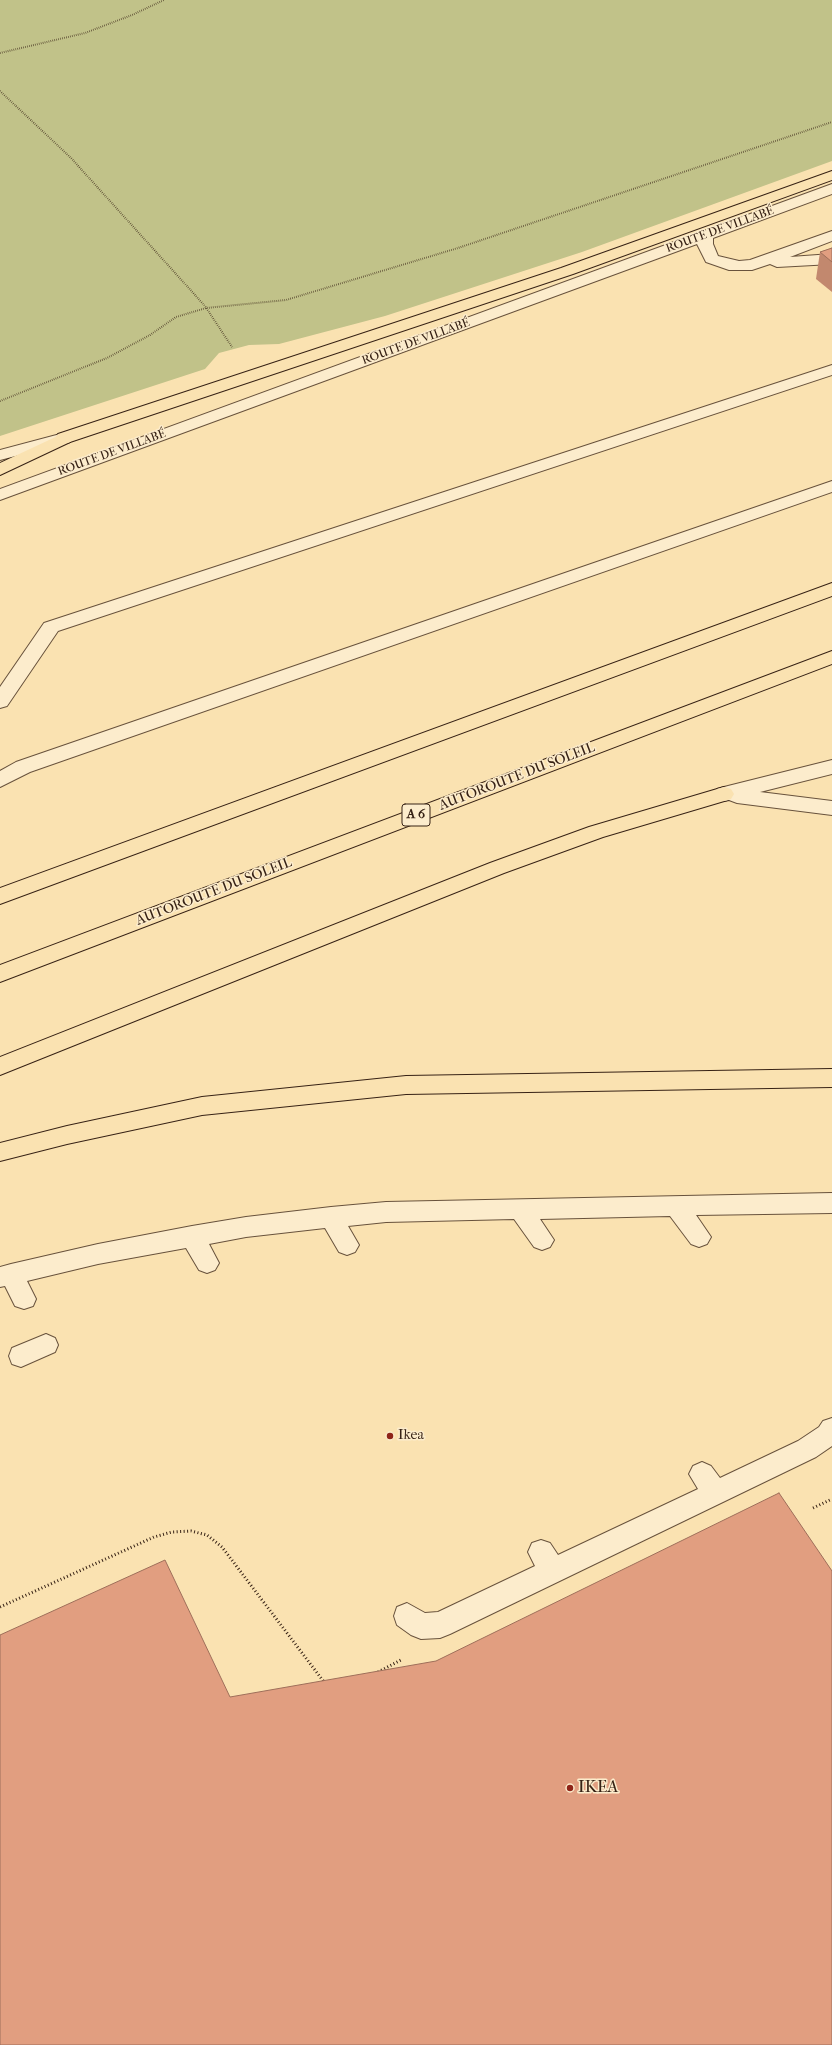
<!DOCTYPE html>
<html>
<head>
<meta charset="utf-8">
<style>
	body { margin:0 }
	canvas { display:block; background:#fae2b1 }
</style>
</head>
<body>
<canvas width="832" height="2045"></canvas>
<script>
const g = document.querySelector('canvas').getContext('2d');
g.lineJoin = 'round';
function fill(path, color) { g.fillStyle = color; g.fill(path, 'evenodd'); }
const toPath = rows => new Path2D(rows.map(r => 'M' + r).join(''));
function stroke(path, color, width, dash) { g.strokeStyle = color; g.lineWidth = width; g.lineCap = dash ? 'butt' : 'round'; g.setLineDash(dash || []); g.stroke(path); }
function drawText(font, color, halo, rows, align = 'center') {
  g.font = font + ' "IM FELL French Canon",serif'; g.lineWidth = 3; g.setLineDash([]); g.textBaseline = 'middle'; g.strokeStyle = halo; g.fillStyle = color; for (const [text, x, y, turn = 0] of rows) {
    g.save(); g.translate(x, y); g.rotate((+turn || 0) * Math.PI / 180); g.textAlign = isNaN(turn) ? turn : align; if (halo) g.strokeText(text, 0, 0); g.fillText(text, 0, 0); g.restore();
  }
}
fill(toPath([
	[0,0,832,0,832,161,582,252,385,316,279,344,249,345,219,353,205,369,0,436]
]), '#c1c289');
const minor = toPath([
	[832,184,832,194,713,238,713,244,718,256,739,261,750,260,832,231,832,241,790,257,832,254,832,264,777,267,770,264,752,270,729,270,706,262,697,244,0,500,0,489,832,184],
	[832,365,832,375,58,631,7,706,0,708,0,687,44,623,832,365],
	[64,433,70,434,73,438,70,442,0,460,0,450,64,433],
	[832,481,832,492,30,772,0,787,0,771,16,762,832,481],
	[832,760,832,774,760,792,832,801,832,815,737,803,729,800,724,801,717,799,714,794,717,789,724,787,832,760],
	[832,1193,832,1213,696,1215,711,1237,707,1244,699,1247,691,1244,670,1216,540,1219,554,1240,550,1247,542,1250,534,1247,514,1219,386,1222,348,1226,359,1245,355,1252,347,1255,339,1252,325,1228,246,1237,209,1244,219,1263,215,1270,207,1273,199,1270,186,1248,98,1264,27,1281,36,1299,33,1306,24,1309,15,1306,5,1286,0,1287,0,1267,11,1264,98,1244,192,1226,246,1217,331,1207,386,1202,832,1193],
	[46,1334,55,1338,58,1345,55,1352,21,1367,12,1364,9,1356,12,1348,46,1334],
	[832,1418,832,1446,816,1457,450,1634,440,1638,421,1639,411,1635,397,1625,394,1616,397,1607,407,1603,425,1613,438,1612,535,1566,528,1552,532,1543,541,1540,550,1543,558,1555,698,1489,689,1474,693,1466,702,1462,711,1466,720,1478,798,1441,819,1427,823,1421,832,1418]
]);
const major = toPath([
	[832,171,832,180,573,274,70,442,64,443,58,442,55,438,58,434,561,268,832,171],
	[832,1069,832,1087,406,1094,202,1115,67,1144,0,1161,0,1143,67,1126,202,1097,406,1076,832,1069]
]);
const highway = toPath([
	[64,433,70,434,73,438,70,442,0,475,0,463,64,433],
	[832,583,832,596,0,904,0,888,832,583],
	[832,651,832,664,0,982,0,965,832,651],
	[724,787,731,789,734,794,731,799,603,837,504,873,0,1075,0,1057,490,863,589,827,724,787]
]);
stroke(minor, '#68523c', 2);
stroke(major, '#372215', 2);
stroke(highway, '#372215', 2);
stroke(toPath([
	[0,53,85,33,132,15,164,0],
	[0,91,71,158,205,306,232,347],
	[0,401,107,358,150,335,176,317,206,308,286,300,458,248,832,122]
]), '#372215', 2, [0.5, 1.5]);
stroke(toPath([
	[813,1508,832,1499],
	[0,1607,154,1537,172,1532,191,1531,207,1535,222,1547,324,1682],
	[378,1672,401,1660]
]), '#372215', 3, [1, 2.5]);
fill(minor, '#fceccc');
fill(major, '#fae2b1');
fill(highway, '#fae2b1');
fill(toPath([
	[832,248,832,292,816,279,820,252]
]), '#c2886e');
const building = toPath([
	[832,248,832,262,820,252,832,248],
	[779,1493,832,1571,832,2045,0,2045,0,1635,165,1560,230,1697,436,1661,779,1493]
]);
fill(building, '#e19e80');
stroke(building, '#9e6f5a', 1);
for (const [x, y, r, color] of [
	[390,1436,4,"#8f2418"],
	[570,1788,4,"#8f2418"]
]) { const dot = new Path2D(); dot.arc(x, y, r, 0, 2 * Math.PI); g.fillStyle = color; g.fill(dot); stroke(dot, '#fceccc', 1.5); }
drawText('12px', '#372215', '#fceccc', [
	["ROUTE DE VILLABÉ",720,230,-20],
	["ROUTE DE VILLABÉ",416,342,-20],
	["ROUTE DE VILLABÉ",112,453,-20]
]);
for (const [x, y, w] of [
	[416,815,28]
]) { const box = new Path2D(); box.roundRect(x - w / 2, y - 11, w, 22, 3); g.fillStyle = '#fceccc'; g.fill(box); stroke(box, '#372215', 1); }
drawText('bold 13px', '#372215', null, [
	["A 6",416,815]
]);
drawText('14px', '#372215', '#fceccc', [
	["AUTOROUTE DU SOLEIL",517,777,-21],
	["AUTOROUTE DU SOLEIL",214,892,-21]
]);
drawText('14px', '#372215', '#fceccc', [
	["Ikea",398,1436]
], 'left');
drawText('17px', '#372215', '#fceccc', [
	["IKEA",578,1788]
], 'left');
</script>
</body>
</html>
